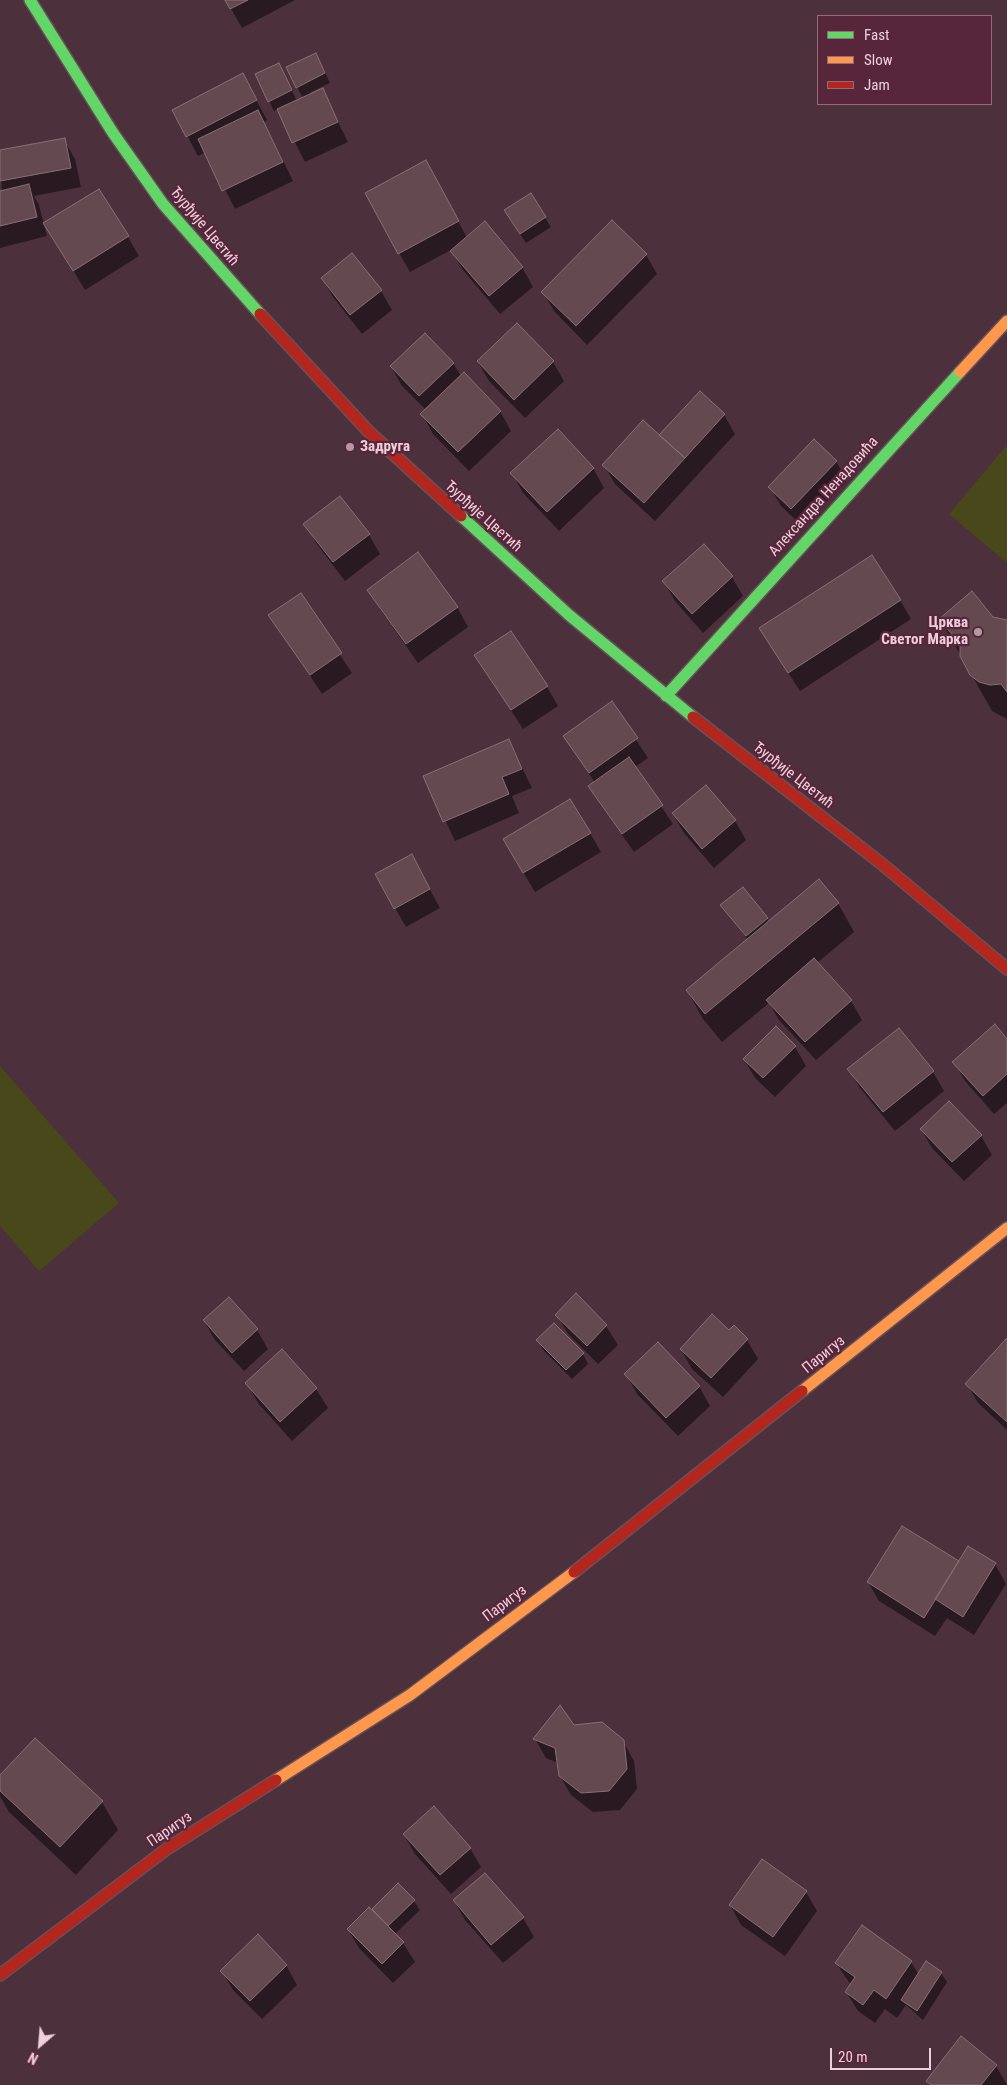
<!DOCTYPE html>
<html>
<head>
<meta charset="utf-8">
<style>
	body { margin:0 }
	#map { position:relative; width:1007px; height:2085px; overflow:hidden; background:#4c313c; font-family:"Roboto Condensed",sans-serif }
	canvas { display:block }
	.legend { position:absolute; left:817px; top:15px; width:175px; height:90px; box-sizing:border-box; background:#57263b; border:1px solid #946a7b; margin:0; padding:6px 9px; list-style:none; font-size:15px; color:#efcfdb }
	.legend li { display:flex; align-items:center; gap:10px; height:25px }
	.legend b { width:25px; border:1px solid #946a7b }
	.north { position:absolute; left:15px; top:2020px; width:50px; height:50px; -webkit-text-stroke:4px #57263b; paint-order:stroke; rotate:207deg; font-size:14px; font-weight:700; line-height:20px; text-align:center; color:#efcfdb }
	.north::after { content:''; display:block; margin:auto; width:18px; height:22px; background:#efcfdb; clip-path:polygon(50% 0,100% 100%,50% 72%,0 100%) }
	.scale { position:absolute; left:830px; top:2048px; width:101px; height:22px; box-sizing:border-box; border:2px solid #efcfdb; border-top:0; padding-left:6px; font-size:15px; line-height:18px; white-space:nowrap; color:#efcfdb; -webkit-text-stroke:4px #57263b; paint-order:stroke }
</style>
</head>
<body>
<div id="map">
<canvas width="1007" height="2085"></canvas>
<ul class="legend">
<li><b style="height:6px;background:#63d668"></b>Fast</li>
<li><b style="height:6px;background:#ff974d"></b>Slow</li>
<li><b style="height:6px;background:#b3261e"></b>Jam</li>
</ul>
<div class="north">N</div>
<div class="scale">20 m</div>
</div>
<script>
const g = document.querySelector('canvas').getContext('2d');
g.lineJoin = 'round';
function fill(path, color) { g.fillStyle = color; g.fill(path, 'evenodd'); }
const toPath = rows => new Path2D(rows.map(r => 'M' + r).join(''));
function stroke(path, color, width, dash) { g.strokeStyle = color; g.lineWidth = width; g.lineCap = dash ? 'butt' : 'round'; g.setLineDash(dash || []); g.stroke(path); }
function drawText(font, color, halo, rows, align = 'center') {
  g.font = font + ' "Roboto Condensed",sans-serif'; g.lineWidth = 4.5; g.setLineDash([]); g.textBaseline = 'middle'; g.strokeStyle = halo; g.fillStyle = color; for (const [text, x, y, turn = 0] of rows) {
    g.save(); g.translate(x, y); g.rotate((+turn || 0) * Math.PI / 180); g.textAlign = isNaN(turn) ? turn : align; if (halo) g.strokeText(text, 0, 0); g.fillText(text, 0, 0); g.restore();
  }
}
fill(toPath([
	[1007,445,1007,563,949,514],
	[0,1066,119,1203,39,1271,0,1226]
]), '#48481b');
fill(toPath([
	[226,0,295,0,242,28],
	[279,64,297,101,303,98,297,87,321,64,330,83,311,92,312,94,322,90,348,142,305,162,278,109,274,111,269,101],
	[253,94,267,120,264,122,293,181,235,209,206,152,198,156,174,111],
	[64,140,75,159,81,187,34,196,39,205,47,236,0,248,0,192,2,192,0,151],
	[437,181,467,238,522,267,533,287,500,314,463,270,451,250,410,272,399,253],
	[530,195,551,227,526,243,511,220],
	[128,237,139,256,85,290,56,242],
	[646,255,657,274,587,345,554,311,543,292],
	[322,278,381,291,392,310,362,334,333,297],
	[478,362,553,362,564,381,525,418,489,381],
	[453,363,461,376,500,411,511,431,469,471,433,434,422,414,426,410,402,386,391,367],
	[724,415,735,434,655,521,615,484,604,465,660,436],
	[836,461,847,481,803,527,781,506,770,487],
	[593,468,604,488,559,531,523,493,512,473],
	[305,524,369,535,380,554,345,581,316,543],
	[704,546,732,577,743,596,703,633,675,601,664,582],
	[368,590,457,607,468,627,418,663,380,609],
	[300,595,352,673,322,694,270,615],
	[900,600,911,619,800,691,760,629],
	[992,618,1007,622,1007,719,992,711,940,619],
	[476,656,547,687,558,706,523,729],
	[612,703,648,758,635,767,673,824,634,852,601,805,590,786,595,783,565,736],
	[509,741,532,788,512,796,519,813,455,841,425,777],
	[706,787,735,821,746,840,714,868,684,833,673,814],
	[590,833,601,852,535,892,515,859],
	[422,875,440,908,406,927,395,908],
	[838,903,854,932,817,963,851,1001,862,1020,816,1060,779,1020,769,1003,722,1042,703,1019,687,990,748,940,722,905,767,918,769,922],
	[1007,1041,1007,1103,994,1114,965,1081,954,1062],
	[795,1047,806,1066,775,1097,755,1078,744,1059],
	[849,1069,933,1072,944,1091,895,1131,860,1088],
	[921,1129,981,1136,992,1155,964,1181,932,1148],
	[576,1295,606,1326,618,1345,598,1364,568,1334,557,1315],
	[204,1321,257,1330,268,1349,244,1371,215,1340],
	[554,1325,583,1354,588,1364,572,1379,543,1350,538,1340],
	[729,1332,747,1340,758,1359,723,1397,692,1369,681,1350],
	[1007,1341,1007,1430,978,1403,967,1384],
	[282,1351,316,1389,328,1408,292,1441,258,1403,247,1383],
	[626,1374,699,1386,710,1406,678,1436,637,1394],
	[959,1563,995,1564,1006,1584,974,1635,947,1618,935,1636,879,1601,868,1582],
	[573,1726,623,1741,634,1761,637,1789,620,1810,593,1812,571,1795,560,1776,558,1763,546,1758,535,1739],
	[35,1740,102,1802,118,1830,76,1875,9,1812,0,1796,0,1777],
	[404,1835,470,1848,481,1867,451,1894,415,1854],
	[398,1885,414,1901,420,1910,395,1934,403,1943,415,1962,393,1983,359,1948,348,1929,372,1911],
	[806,1892,817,1911,785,1956,741,1925,730,1905],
	[454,1901,523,1918,534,1937,503,1963,465,1920],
	[862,1927,911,1962,919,1975,941,1973,947,1982,923,2020,906,2005,897,2018,885,2009,875,2023,858,2011,846,1992,851,1985,836,1963],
	[286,1965,297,1985,262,2019,233,1990,222,1971],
	[961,2038,996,2066,1007,2085,929,2085,927,2081]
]), '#0007');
const building = toPath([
	[225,0,248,0,230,9,225,0],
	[316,53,325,73,296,88,286,67,316,53],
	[279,63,292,90,268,102,255,74,279,63],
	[243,73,257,100,186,137,172,110,243,73],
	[323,88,338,122,292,143,277,109,323,88],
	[258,110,283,162,222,191,198,139,258,110],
	[65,138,71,168,0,181,0,150,65,138],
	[426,160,459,221,398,254,365,193,426,160],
	[29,184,37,217,0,226,0,191,29,184],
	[99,189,129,236,73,271,43,223,99,189],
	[531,193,546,217,520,234,504,210,531,193],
	[612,220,647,254,576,326,541,292,612,220],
	[485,221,523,267,489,296,450,251,485,221],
	[352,253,382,290,350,315,321,278,352,253],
	[517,323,554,361,514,400,477,361,517,323],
	[425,333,454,363,419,396,390,366,425,333],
	[464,372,501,411,458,452,420,414,464,372],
	[700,391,725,414,685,458,659,435,700,391],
	[643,420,685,458,644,503,602,465,643,420],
	[558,429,594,468,547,512,510,473,558,429],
	[814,439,837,461,791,509,768,487,814,439],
	[340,496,370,534,333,562,303,524,340,496],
	[704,544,733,576,692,614,662,581,704,544],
	[418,552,458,607,406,644,367,590,418,552],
	[872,555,901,600,788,673,759,628,872,555],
	[972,591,993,617,1007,620,1007,692,1001,684,990,685,979,682,970,675,960,656,960,644,939,619,972,591],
	[301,593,342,653,310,675,268,615,301,593],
	[511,631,548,686,511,710,474,655,511,631],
	[612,701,638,738,589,773,563,736,612,701],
	[509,739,522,769,502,777,509,794,443,822,423,776,509,739],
	[629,757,663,805,622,834,588,786,629,757],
	[706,785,736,820,702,849,672,813,706,785],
	[570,799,591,833,523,873,503,839,570,799],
	[412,854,430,889,394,909,375,874,412,854],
	[819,879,839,903,705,1014,686,990,819,879],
	[743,887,768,918,746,936,720,905,743,887],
	[814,958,852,1000,805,1042,766,1000,814,958],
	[995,1024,1007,1039,1007,1074,983,1096,952,1062,995,1024],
	[776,1026,796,1046,763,1078,743,1059,776,1026],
	[899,1028,934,1071,883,1112,847,1069,899,1028],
	[949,1101,982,1135,952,1162,920,1129,949,1101],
	[576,1293,607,1325,587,1346,555,1315,576,1293],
	[229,1297,258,1329,232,1353,203,1320,229,1297],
	[712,1314,729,1330,734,1325,748,1339,711,1378,680,1349,712,1314],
	[554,1323,584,1353,566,1370,536,1340,554,1323],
	[1006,1339,1007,1339,1007,1422,965,1384,1006,1339],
	[658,1342,700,1386,666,1418,624,1374,658,1342],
	[282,1349,317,1388,280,1422,245,1383,282,1349],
	[902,1526,959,1561,924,1618,867,1582,902,1526],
	[968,1546,996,1563,963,1617,935,1599,968,1546],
	[560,1705,574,1725,602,1722,624,1740,627,1769,609,1791,581,1793,559,1776,555,1748,533,1739,560,1705],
	[35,1738,103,1801,60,1847,0,1791,0,1775,35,1738],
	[434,1806,471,1848,440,1875,403,1834,434,1806],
	[762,1859,807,1891,773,1937,729,1905,762,1859],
	[485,1873,524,1917,491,1945,453,1900,485,1873],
	[398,1883,415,1900,388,1926,372,1909,398,1883],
	[369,1907,404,1942,382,1964,347,1929,369,1907],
	[862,1925,912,1961,886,1999,874,1990,863,2005,845,1992,855,1977,835,1963,862,1925],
	[258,1934,287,1965,250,2001,220,1971,258,1934],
	[926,1961,942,1972,917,2011,901,2000,926,1961],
	[961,2036,997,2065,981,2085,931,2085,926,2081,961,2036]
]);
fill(building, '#644950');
stroke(building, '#886f75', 1);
const fast = toPath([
	[30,0,113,133,163,204,260,314],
	[461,516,569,615,693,717],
	[666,696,960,372]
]);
const slow = toPath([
	[960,372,1007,321],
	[802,1391,1007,1228],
	[276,1780,410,1695,574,1572]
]);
const jam = toPath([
	[260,314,369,432,461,516],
	[693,717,882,864,1007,969],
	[574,1572,802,1391],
	[0,1975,168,1848,276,1780]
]);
stroke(fast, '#675059', 14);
stroke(slow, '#675059', 14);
stroke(jam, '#675059', 14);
stroke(fast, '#63d668', 11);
stroke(slow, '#ff974d', 11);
stroke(jam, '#b3261e', 11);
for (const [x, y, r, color] of [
	[350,447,5,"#b698a3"],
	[978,632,5,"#b698a3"]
]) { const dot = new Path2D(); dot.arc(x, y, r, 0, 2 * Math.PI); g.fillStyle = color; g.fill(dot); stroke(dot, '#57263b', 2); }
drawText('15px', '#efcfdb', '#57263b', [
	["Ђурђије Цветић",204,227,50],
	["Александра Ненадовића",824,497,-48],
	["Ђурђије Цветић",483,517,42],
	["Ђурђије Цветић",793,776,38],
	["Паригуз",824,1355,-39],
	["Паригуз",505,1604,-37],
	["Паригуз",170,1830,-34]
]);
drawText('bold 15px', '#efcfdb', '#57263b', [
	["Задруга",360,447],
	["Црква",968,623,"right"],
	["Светог Марка",968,640,"right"]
], 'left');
</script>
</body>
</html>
